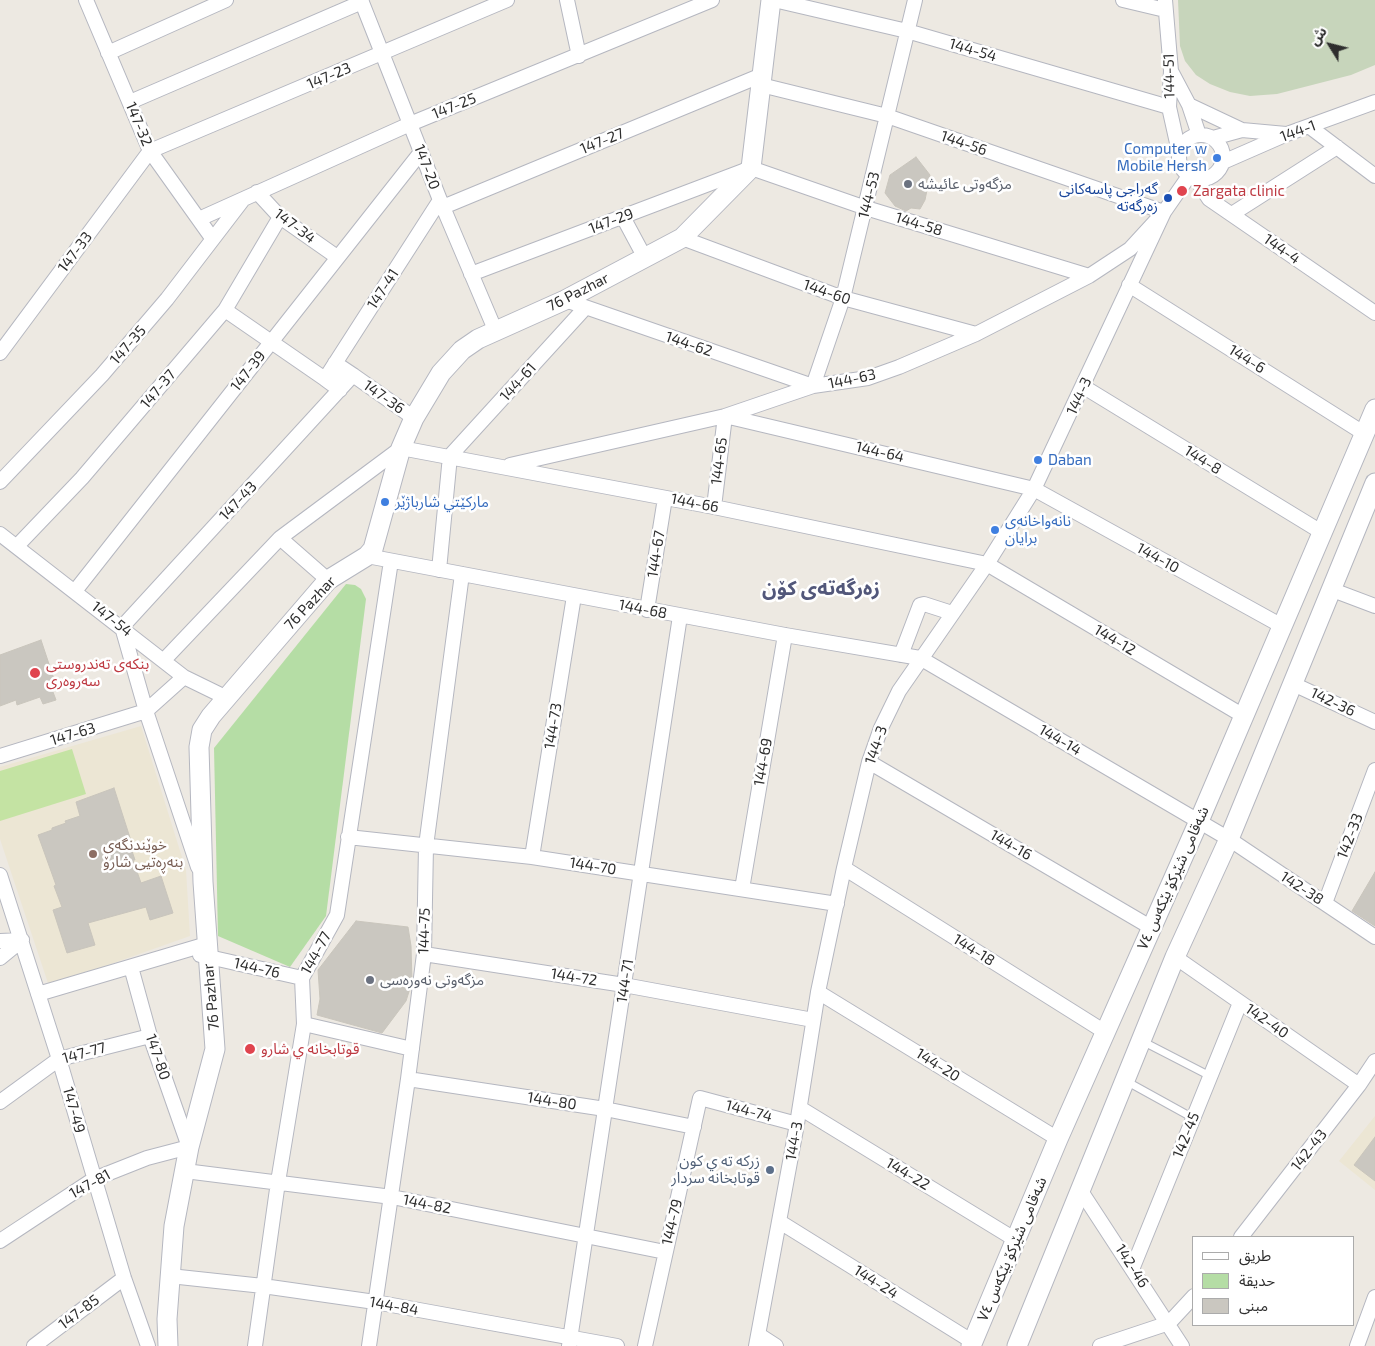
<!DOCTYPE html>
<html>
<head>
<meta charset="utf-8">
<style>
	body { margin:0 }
	#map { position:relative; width:1375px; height:1346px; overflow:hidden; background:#ede9e2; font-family:"Exo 2","Noto Sans Arabic",sans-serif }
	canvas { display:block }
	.legend { position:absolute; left:1192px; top:1236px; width:162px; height:90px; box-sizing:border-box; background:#fff; border:1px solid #ababab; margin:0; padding:6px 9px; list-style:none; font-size:15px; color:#2e2e2e }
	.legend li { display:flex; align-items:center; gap:10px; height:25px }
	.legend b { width:25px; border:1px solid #ababab }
	.north { position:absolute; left:1305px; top:20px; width:50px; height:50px; -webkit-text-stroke:4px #fff; paint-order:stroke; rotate:306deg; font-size:14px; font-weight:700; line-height:20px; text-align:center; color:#2e2e2e }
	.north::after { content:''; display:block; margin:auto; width:18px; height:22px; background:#2e2e2e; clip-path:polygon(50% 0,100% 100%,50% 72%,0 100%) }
</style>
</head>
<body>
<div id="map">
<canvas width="1375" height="1346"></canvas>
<ul class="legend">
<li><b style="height:6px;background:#fff"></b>طريق</li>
<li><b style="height:14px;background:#b5dda5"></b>حديقة</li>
<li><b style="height:14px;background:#cac7c0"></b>مبنى</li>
</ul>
<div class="north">ش</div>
</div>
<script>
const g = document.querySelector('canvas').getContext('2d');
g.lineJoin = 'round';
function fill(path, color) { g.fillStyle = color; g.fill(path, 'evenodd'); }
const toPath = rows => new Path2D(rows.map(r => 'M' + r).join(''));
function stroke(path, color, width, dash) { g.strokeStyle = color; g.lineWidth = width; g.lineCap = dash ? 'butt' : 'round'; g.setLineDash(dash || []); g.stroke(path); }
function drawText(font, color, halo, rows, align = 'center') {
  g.font = font + ' "Exo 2","Noto Sans Arabic",sans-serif'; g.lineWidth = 5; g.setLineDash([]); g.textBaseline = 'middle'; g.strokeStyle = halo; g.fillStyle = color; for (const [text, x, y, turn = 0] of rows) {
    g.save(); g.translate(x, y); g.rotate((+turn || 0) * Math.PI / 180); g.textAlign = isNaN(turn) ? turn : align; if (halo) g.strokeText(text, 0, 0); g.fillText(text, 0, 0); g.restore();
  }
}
fill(toPath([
	[141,726,186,870,190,936,49,986,0,839,0,767],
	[1375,1116,1375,1190,1339,1161]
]), '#ece6d4');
fill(toPath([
	[346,584,355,585,361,589,366,599,326,916,290,967,218,936,214,748]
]), '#b5dda5');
fill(toPath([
	[1178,0,1375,0,1375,65,1351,75,1277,94,1250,96,1230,92,1210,84,1196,75,1185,61,1180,46]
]), '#c7d5bb');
fill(toPath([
	[72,749,86,794,0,821,0,771]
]), '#c4e3a3');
const building = toPath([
	[916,157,930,175,925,200,920,209,911,208,906,211,895,206,885,193,890,175,916,157],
	[41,640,55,682,50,684,56,700,43,704,40,697,17,705,16,700,0,706,0,655,41,640],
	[114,788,132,844,130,845,135,860,133,860,141,883,161,876,173,913,150,920,146,907,88,923,95,945,67,953,53,910,62,907,54,886,56,885,38,835,52,830,52,828,66,823,65,821,80,816,76,802,114,788],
	[1375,872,1375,926,1352,911,1375,872],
	[356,921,408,927,411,946,412,982,406,1001,382,1033,317,1015,320,999,318,970,356,921],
	[1375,1137,1375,1181,1354,1165,1375,1137]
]);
fill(building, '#cac7c0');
stroke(building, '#c9c5bc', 1);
const lane = toPath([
	[1142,1041,1210,1076],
	[1126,1081,1193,1118]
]);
const street = toPath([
	[86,0,150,151,212,238],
	[361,0,440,200,496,332],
	[567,0,579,56],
	[774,0,907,31,1169,107],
	[1123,0,1165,10],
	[1165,0,1171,71,1169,107,1179,152],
	[108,53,226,0],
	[1171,71,1189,105,1199,135],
	[130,102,362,2],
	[1189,105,1242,130],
	[1310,127,1375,176],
	'1179 157a22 22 0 1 1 44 0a22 22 0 1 1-44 0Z',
	[1213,138,1242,130,1286,134],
	[150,151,507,0],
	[1223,162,1287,134,1375,102],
	[1196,179,1209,199,1375,313],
	[257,192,280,217,337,257],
	[443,207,762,75],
	[1232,214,1337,147],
	[623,217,645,258],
	[199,219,410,124,712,0],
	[682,238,843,298,976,334],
	[471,274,751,168,866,208,1089,276],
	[1129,285,1365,434],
	[565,300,813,386,843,298,915,0],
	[225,310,325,379,353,375,414,418],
	[0,353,150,151],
	[1084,387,1323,533],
	[340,390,325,379,440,200],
	[510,465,725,416,813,386,868,378,899,367,976,334,1089,276,1130,249,1164,212,887,116,761,85],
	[0,482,102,375,167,299,242,201],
	[714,507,725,416,1034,489,1282,626],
	[0,534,184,677,227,698],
	[280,538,328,580],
	[17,546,82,478,225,310,280,217],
	[367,556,785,635,920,658,1229,839,1375,937],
	[439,570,450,456,585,308],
	[1330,589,1375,606],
	[75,591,421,152],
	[647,610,665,498],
	[901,655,920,605,924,604,952,613],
	[164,660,280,538,401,448,714,507,987,564,1242,715],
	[1291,683,1375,722],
	[0,756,146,711,184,677],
	[869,762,1152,928],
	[348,837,532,857,837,904],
	[532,857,574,596],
	[198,867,146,711,122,627,353,375,335,363],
	[844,868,1105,1032],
	[0,875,59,1059,124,1278,148,1346],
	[742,889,785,635],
	[1325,903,1375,770],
	[0,941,22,940],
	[424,954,624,985,813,1020],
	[200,955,302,978],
	[1175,957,1359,1085],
	[0,958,22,940],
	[818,992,1058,1139],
	[38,994,207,944],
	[304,1024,412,1049],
	[408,1079,605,1109,694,1127],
	[0,1102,59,1059,150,1036],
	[800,1108,1016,1240],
	[185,1171,392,1197,665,1252],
	[1079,1188,1182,1346],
	[780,1222,973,1342],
	[1241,1237,1359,1085,1375,1061],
	[0,1241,94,1179,147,1158,189,1147,150,1036,131,967],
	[1133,1267,1240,1003],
	[170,1276,263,1286,375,1302,617,1346],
	[759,1335,776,1346],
	[34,1346,124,1278],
	[255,1346,278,1182,304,1024,302,978,337,915,391,561],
	[369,1346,408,1079,424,954,426,846,462,574],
	[569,1346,680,616],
	[645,1346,700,1098,797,1124],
	[756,1346,797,1124,818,992,844,868,869,762,881,728,899,691,987,564,1034,489,1164,212,1189,176],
	[1100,1346,1169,1323,1194,1296],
	[1357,1346,1375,1297]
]);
const secondary = toPath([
	[168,1346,167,1319,174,1226,189,1147,215,1049,203,882,199,747,202,730,211,716,328,580,367,556,373,549,401,448,414,418,441,373,462,350,478,339,565,300,682,238,751,168,771,0],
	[971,1346,1058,1139,1199,821,1375,409],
	[1017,1346,1175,957,1229,839,1375,483]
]);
stroke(lane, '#b5b7c0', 9);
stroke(street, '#b5b7c0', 16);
stroke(secondary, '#b5b7c0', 21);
stroke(lane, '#fff', 7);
stroke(street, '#fff', 14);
stroke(secondary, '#fff', 19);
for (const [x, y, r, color] of [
	[1217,158,5,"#3f7fe0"],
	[908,184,5,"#6b7280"],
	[1182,191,6,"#e0444e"],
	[1168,198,5,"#1a4fb4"],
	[1038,460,5,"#3f7fe0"],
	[385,502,5,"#3f7fe0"],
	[995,530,5,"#3f7fe0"],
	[35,673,6,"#e0444e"],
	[93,854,5,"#8d6e63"],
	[370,980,5,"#6b7280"],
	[250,1049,6,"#e0444e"],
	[770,1170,5,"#5c6f8a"]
]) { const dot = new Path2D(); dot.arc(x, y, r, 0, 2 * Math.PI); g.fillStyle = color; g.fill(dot); stroke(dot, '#fff', 2); }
drawText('15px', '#2e2e2e', '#fff', [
	["144-54",973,50,16],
	["147-23",329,76,-23],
	["144-51",1169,76,-91],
	["147-25",454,106,-22],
	["147-32",139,124,67],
	["144-1",1298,131,-20],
	["147-27",602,141,-22],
	["144-56",964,143,19],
	["147-20",427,167,69],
	["144-53",869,195,-76],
	["147-29",611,221,-21],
	["144-58",919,224,17],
	["147-34",295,226,37],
	["144-4",1282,249,35],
	["147-33",75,252,-53],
	["147-41",383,289,-57],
	["76 Pazhar",578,292,-27],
	["144-60",827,292,19],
	["144-62",689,344,19],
	["147-35",128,345,-49],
	["144-6",1247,359,32],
	["147-39",248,371,-52],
	["144-63",852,379,-12],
	["144-61",518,382,-48],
	["147-37",158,389,-50],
	["144-3",1079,396,-65],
	["147-36",384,397,35],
	["144-64",880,452,13],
	["144-8",1203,460,32],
	["144-65",719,461,-83],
	["147-43",238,501,-47],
	["144-66",695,503,11],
	["144-67",656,554,-81],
	["144-10",1158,558,29],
	["76 Pazhar",310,603,-47],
	["144-68",643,609,11],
	["147-54",112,619,38],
	["144-12",1115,640,31],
	["142-36",1333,702,25],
	["144-73",553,726,-81],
	["147-63",73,734,-17],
	["144-14",1060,740,30],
	["144-3",876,745,-71],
	["144-69",763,762,-80],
	["142-33",1350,836,-69],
	["144-16",1011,845,30],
	["144-70",593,866,9],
	["شەقامی شێرکۆ بێکەس ٧٤",1173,878,-66],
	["142-38",1302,888,33],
	["144-75",424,931,-88],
	["144-18",974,950,32],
	["144-77",316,953,-61],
	["144-76",257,968,13],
	["144-72",574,977,9],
	["144-71",625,981,-81],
	["76 Pazhar",211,997,-95],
	["142-40",1267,1021,35],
	["147-77",84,1053,-15],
	["147-80",158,1057,71],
	["144-20",938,1065,32],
	["144-80",552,1101,9],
	["147-49",74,1110,74],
	["144-74",749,1111,15],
	["142-45",1186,1135,-68],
	["144-3",794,1141,-80],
	["142-43",1309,1150,-52],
	["144-22",908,1174,31],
	["147-81",90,1184,-29],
	["144-82",427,1204,11],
	["144-79",672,1222,-77],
	["شەقامی شێرکۆ بێکەس ٧٤",1012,1249,-67],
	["142-46",1132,1266,57],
	["144-24",876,1282,32],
	["144-84",394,1306,10],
	["147-85",79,1312,-37]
]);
drawText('15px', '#366cbe', '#fff', [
	["Computer w",1207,149,"right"],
	["Mobile Hersh",1207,166,"right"],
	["Daban",1048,460],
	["مارکێتي شارباژێر",395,502],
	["نانەواخانەی",1005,521],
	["برایان",1005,538]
], 'left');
drawText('15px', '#5b616d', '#fff', [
	["مزگەوتی عائیشە",918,184],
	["مزگەوتی نەورەسی",380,980]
], 'left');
drawText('15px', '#164399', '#fff', [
	["گەراجی پاسەکانی",1158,189],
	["زەرگەتە",1158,206]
], 'right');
drawText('15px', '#be3a42', '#fff', [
	["Zargata clinic",1193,191],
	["بنکەی تەندروستی",46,664],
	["سەروەری",46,681],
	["قوتابخانه ي شارو",261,1049]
], 'left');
drawText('15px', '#785e54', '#fff', [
	["خوێندنگەی",103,845],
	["بنەڕەتیی شارۆ",103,862]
], 'left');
drawText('15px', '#4e5e75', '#fff', [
	["زركه ته ي كون",760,1161],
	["قوتابخانه سردار",760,1178]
], 'right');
drawText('bold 20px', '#52577a', '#fff', [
	["زەرگەتەی کۆن",821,588]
]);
</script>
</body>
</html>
